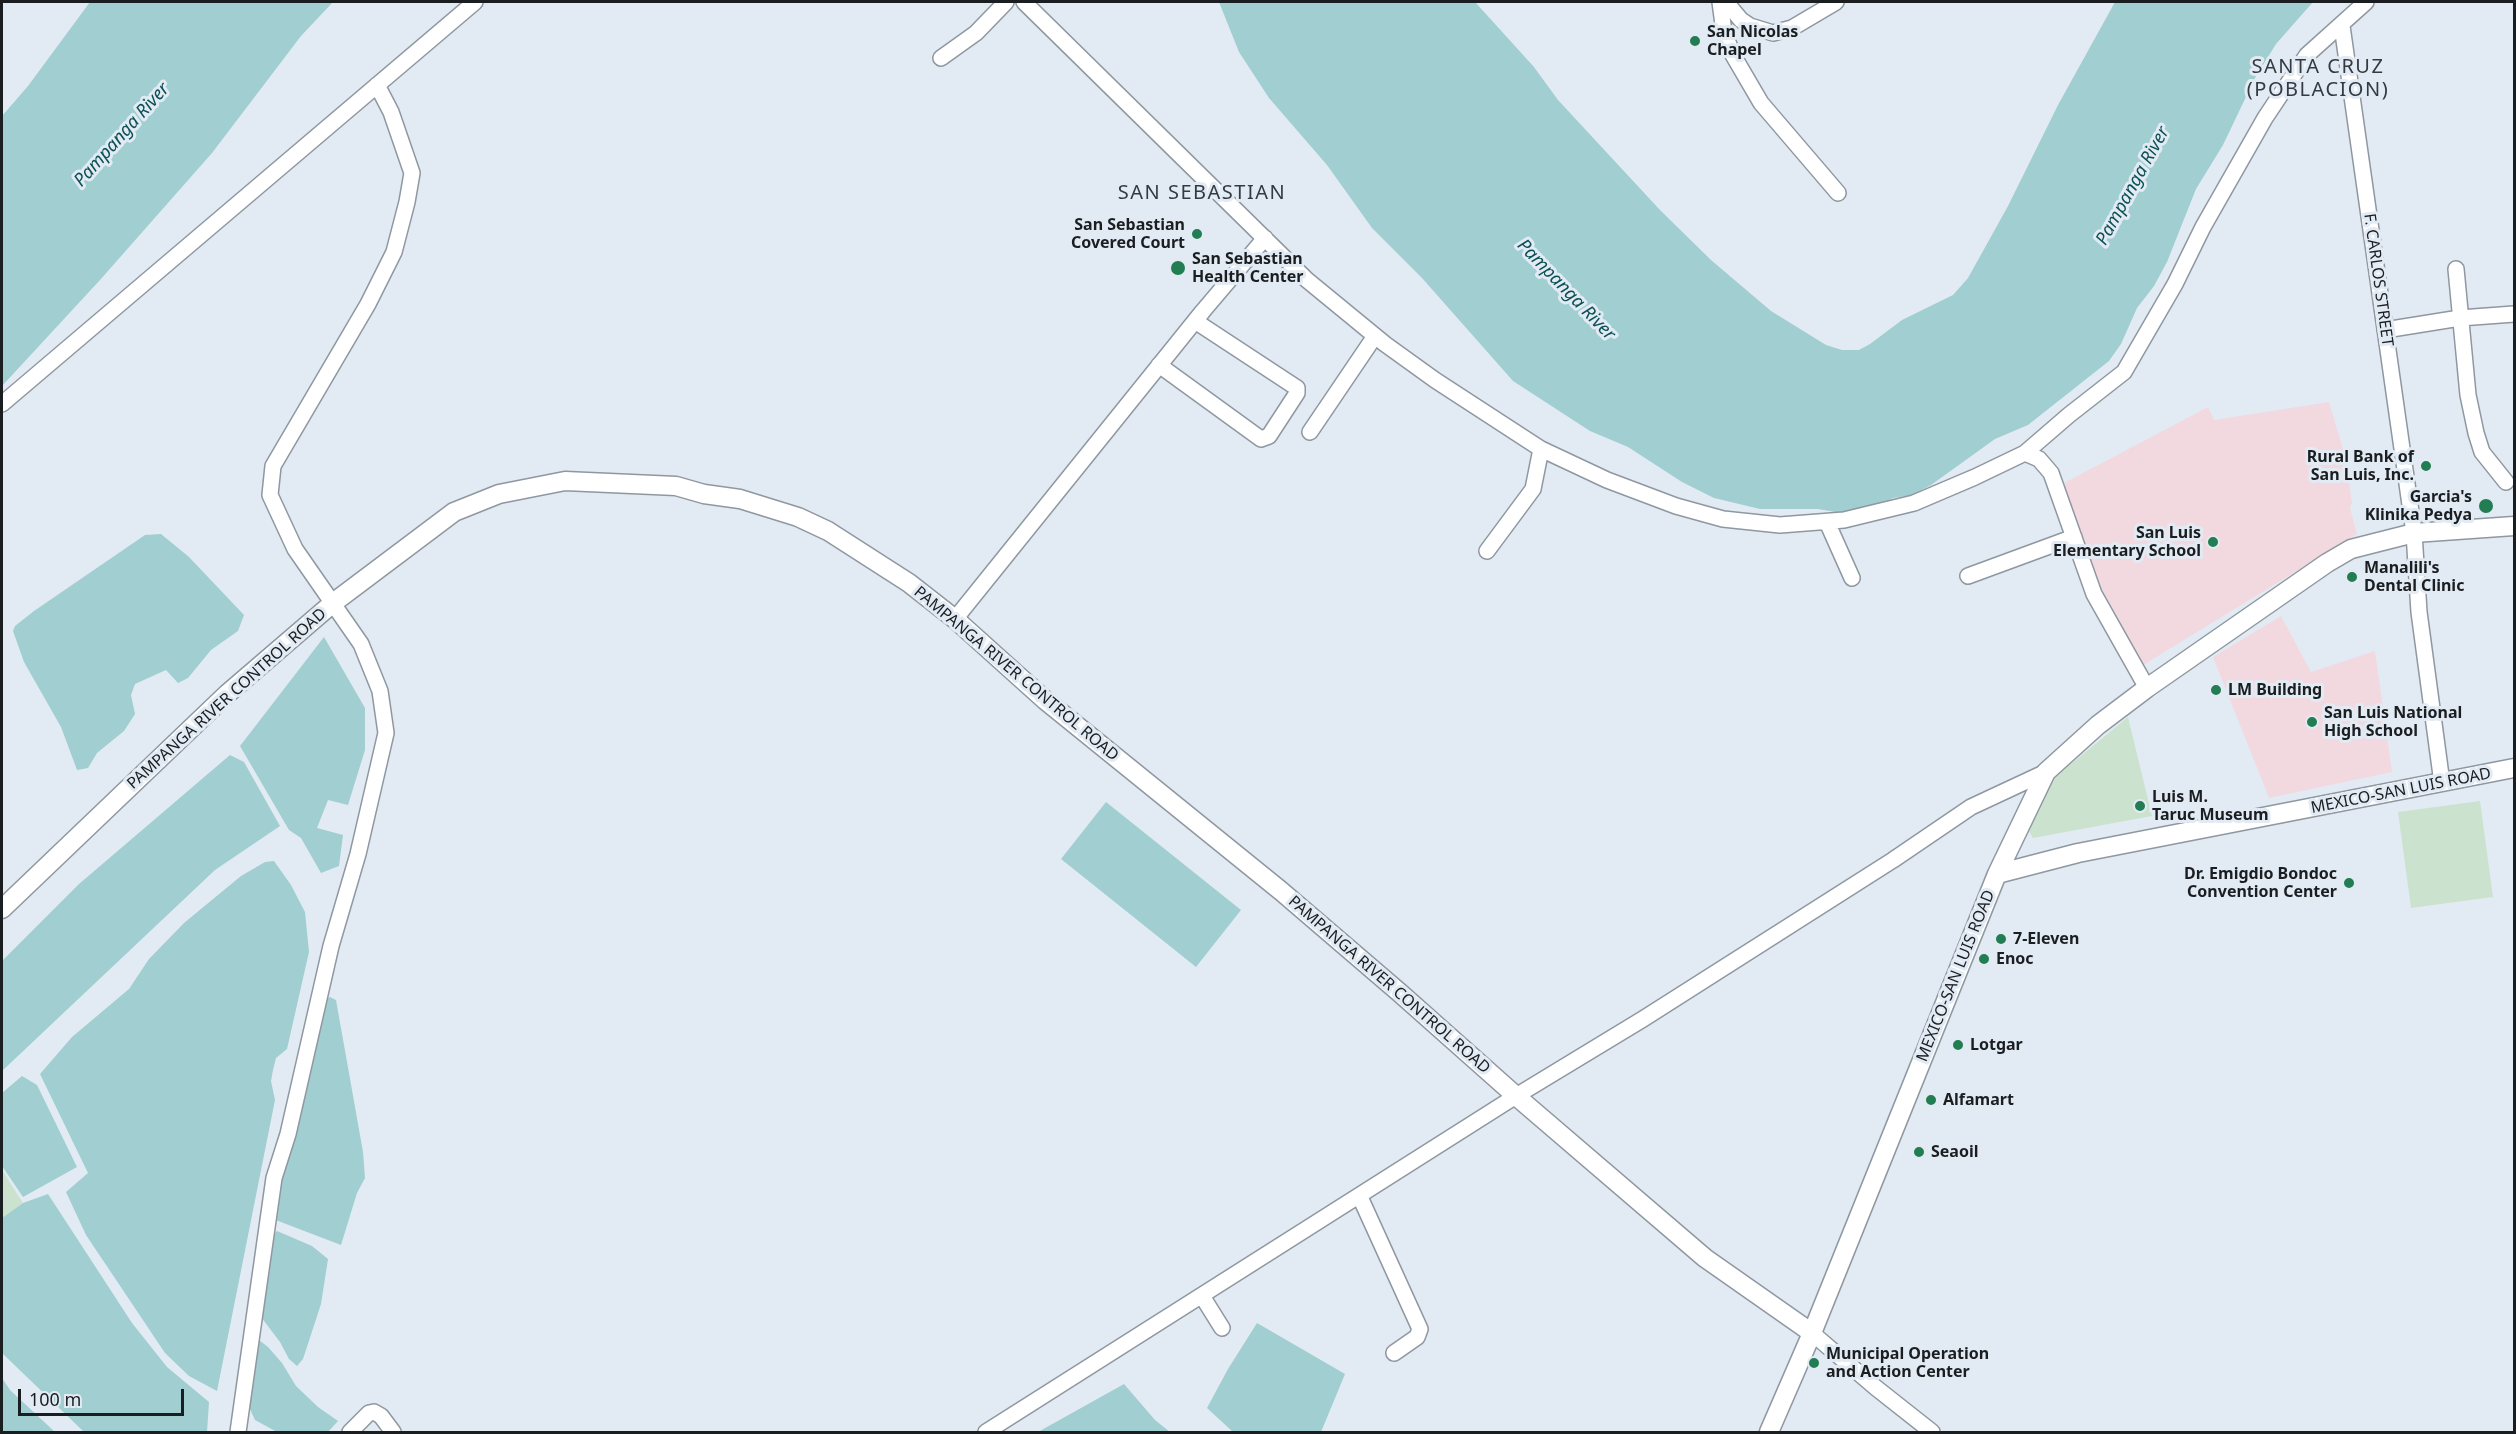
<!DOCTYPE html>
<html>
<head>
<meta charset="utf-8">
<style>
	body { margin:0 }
	#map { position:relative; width:2516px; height:1434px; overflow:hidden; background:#e2ebf4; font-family:"Noto Sans",sans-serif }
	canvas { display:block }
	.frame { position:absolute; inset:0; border:3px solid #1b1e21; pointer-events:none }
	.scale { position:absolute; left:18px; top:1389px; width:166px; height:27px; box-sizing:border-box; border:3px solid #1b1e21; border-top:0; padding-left:8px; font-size:18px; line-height:21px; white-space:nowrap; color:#1b1e21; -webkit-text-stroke:4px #e2ebf4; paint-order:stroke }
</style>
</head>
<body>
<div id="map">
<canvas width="2516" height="1434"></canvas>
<div class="frame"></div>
<div class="scale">100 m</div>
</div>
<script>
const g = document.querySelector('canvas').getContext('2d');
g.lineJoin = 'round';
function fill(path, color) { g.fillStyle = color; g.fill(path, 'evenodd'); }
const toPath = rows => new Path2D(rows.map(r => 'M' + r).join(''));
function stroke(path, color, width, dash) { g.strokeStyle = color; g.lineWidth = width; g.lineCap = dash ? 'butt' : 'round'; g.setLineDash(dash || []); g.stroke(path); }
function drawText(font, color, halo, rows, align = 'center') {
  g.font = font + ' "Noto Sans",sans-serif'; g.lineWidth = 6; g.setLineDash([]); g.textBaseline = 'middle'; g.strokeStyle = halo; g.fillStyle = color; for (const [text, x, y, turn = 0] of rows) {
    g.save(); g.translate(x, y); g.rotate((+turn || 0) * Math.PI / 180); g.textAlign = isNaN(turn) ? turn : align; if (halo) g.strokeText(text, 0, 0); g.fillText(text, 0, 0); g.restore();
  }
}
fill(toPath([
	[2329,402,2346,459,2352,503,2350,508,2357,534,2140,667,2096,582,2072,520,2064,483,2208,407,2214,420],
	[2281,616,2311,672,2375,651,2392,772,2269,798,2213,657]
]), '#f2d9e0');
fill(toPath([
	[2128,717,2152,816,2033,838,2029,831,2049,782],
	[2480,801,2493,897,2411,908,2398,812],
	[2,1170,23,1203,2,1218]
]), '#cbe3ce');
fill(toPath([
	[90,2,333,2,301,36,212,153,100,280,2,386,2,116,28,86],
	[1219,2,1475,2,1534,67,1558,100,1660,210,1711,260,1771,311,1826,345,1842,350,1859,350,1870,344,1902,320,1953,295,1968,278,2008,206,2058,105,2115,2,2313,2,2276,44,2255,78,2223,145,2196,189,2167,262,2154,286,2137,308,2121,344,2109,361,2028,425,1995,439,1931,485,1912,495,1893,498,1868,511,1847,514,1818,509,1760,509,1714,498,1682,482,1628,447,1590,431,1513,381,1422,278,1372,228,1327,165,1269,98,1239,52],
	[161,534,189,557,244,615,238,631,211,650,188,678,178,683,166,670,135,684,131,695,135,714,124,731,97,753,88,768,77,770,61,727,24,662,13,631,15,626,34,611,145,535],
	[324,637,365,708,365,750,348,805,328,800,317,828,343,835,339,866,321,873,301,838,289,830,240,746],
	[230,755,244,762,280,826,215,870,2,1071,2,961,79,884],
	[1106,802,1241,910,1196,967,1061,859],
	[274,861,291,885,305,912,309,952,287,1049,276,1058,273,1070,271,1081,275,1100,217,1391,189,1376,165,1353,86,1235,66,1192,88,1173,40,1074,72,1037,129,989,149,959,184,923,241,876,265,862],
	[330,997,336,1000,363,1152,365,1178,357,1193,341,1245,273,1219,321,1002],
	[22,1076,37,1085,77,1167,23,1197,2,1166,2,1093],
	[48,1194,132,1323,167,1367,209,1402,207,1432,84,1432,2,1353,2,1218,23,1203],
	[277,1231,312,1246,328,1259,321,1304,303,1359,297,1366,289,1359,280,1342,258,1313,270,1238],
	[1257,1323,1345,1374,1321,1432,1233,1432,1207,1408,1228,1369],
	[259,1340,268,1347,282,1363,296,1386,318,1407,338,1421,328,1432,277,1432,255,1420,249,1407,249,1388],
	[2,1378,10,1390,55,1432,2,1432],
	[1124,1384,1155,1420,1170,1432,1038,1432]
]), '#a0ced1');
const minor = toPath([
	[1024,2,1307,280,1385,344,1435,380,1541,449,1607,480,1676,506,1723,519,1780,525,1844,520,1914,503,1975,477,2025,453,2069,415,2124,372,2175,284,2203,227,2265,118,2307,55,2366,2],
	[1720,2,1724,32,1733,55,1761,103,1838,193],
	[1726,2,1741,20,1750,26,1773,33,1792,28,1836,2],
	[2342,26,2414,533,2419,612,2442,783],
	[941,58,976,33,1006,2],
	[2456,269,2468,395,2476,433,2482,452,2506,482],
	[2385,330,2460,318,2514,314],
	[1159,365,1261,439,1269,436,1297,393,1297,388,1195,321],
	[2,404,475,2],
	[1310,432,1375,336],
	[2025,453,2039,459,2051,473,2094,594,2147,688],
	[1827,522,1852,578],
	[1487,551,1533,489,1541,449],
	[1968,576,2074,537],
	[955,619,1203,311,1265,238],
	[1360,1197,1420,1329,1417,1337,1394,1353],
	[1202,1296,1222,1328],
	[1812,1333,1875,1387,1932,1432],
	[238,1432,274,1178,288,1134,331,946,358,854,386,733,380,691,361,644,295,549,270,495,273,466,368,304,394,252,407,202,412,173,391,112,377,85],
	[350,1432,369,1413,374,1412,381,1416,393,1432],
	[986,1432,1516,1096,1643,1019,1893,860,1971,807,2046,772]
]);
const major = toPath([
	[1997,874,2046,772,2098,725,2147,688,2327,563,2351,549,2414,533,2514,526],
	[2,909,227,694,333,603,454,512,499,494,565,481,676,486,704,494,740,499,798,517,828,531,909,583,955,619,1045,700,1281,891,1400,993,1516,1096,1705,1258,1812,1333],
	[1769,1432,1812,1333,1997,874,2078,853,2514,768]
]);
stroke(minor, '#8f97a0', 18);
stroke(major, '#8f97a0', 21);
stroke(minor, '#fff', 15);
stroke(major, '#fff', 18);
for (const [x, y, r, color] of [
	[1695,41,6,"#227d52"],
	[1197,234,6,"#227d52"],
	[1178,268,8,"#227d52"],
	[2426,466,6,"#227d52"],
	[2486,506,8,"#227d52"],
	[2213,542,6,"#227d52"],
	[2352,577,6,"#227d52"],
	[2216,690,6,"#227d52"],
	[2312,722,6,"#227d52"],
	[2140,806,6,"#227d52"],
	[2349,883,6,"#227d52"],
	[2001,939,6,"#227d52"],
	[1984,959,6,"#227d52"],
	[1958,1045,6,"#227d52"],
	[1931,1100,6,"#227d52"],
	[1919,1152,6,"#227d52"],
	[1814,1363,6,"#227d52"]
]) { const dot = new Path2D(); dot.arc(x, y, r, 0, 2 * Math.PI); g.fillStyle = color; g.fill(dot); stroke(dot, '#e2ebf4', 2); }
drawText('bold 16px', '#1b1e21', '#e2ebf4', [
	["San Nicolas",1707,32],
	["Chapel",1707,50],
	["San Sebastian",1185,225,"right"],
	["Covered Court",1185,243,"right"],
	["San Sebastian",1192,259],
	["Health Center",1192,277],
	["Rural Bank of",2414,457,"right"],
	["San Luis, Inc.",2414,475,"right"],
	["Garcia's",2472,497,"right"],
	["Klinika Pedya",2472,515,"right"],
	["San Luis",2201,533,"right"],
	["Elementary School",2201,551,"right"],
	["Manalili's",2364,568],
	["Dental Clinic",2364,586],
	["LM Building",2228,690],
	["San Luis National",2324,713],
	["High School",2324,731],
	["Luis M.",2152,797],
	["Taruc Museum",2152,815],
	["Dr. Emigdio Bondoc",2337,874,"right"],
	["Convention Center",2337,892,"right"],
	["7-Eleven",2013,939],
	["Enoc",1996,959],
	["Lotgar",1970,1045],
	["Alfamart",1943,1100],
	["Seaoil",1931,1152],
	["Municipal Operation",1826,1354],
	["and Action Center",1826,1372]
], 'left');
drawText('16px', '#1b1e21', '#e2ebf4', [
	["F. CARLOS STREET",2378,280,82],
	["PAMPANGA RIVER CONTROL ROAD",1016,674,40],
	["PAMPANGA RIVER CONTROL ROAD",227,699,-42],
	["MEXICO-SAN LUIS ROAD",2401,791,-11],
	["MEXICO-SAN LUIS ROAD",1956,976,-68],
	["PAMPANGA RIVER CONTROL ROAD",1389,985,41]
]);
drawText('italic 18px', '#0b5054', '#e2ebf4', [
	["Pampanga River",122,135,-48],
	["Pampanga River",2133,186,-61],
	["Pampanga River",1566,290,46]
]);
g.letterSpacing = '1.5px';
drawText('20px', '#333a41', '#e2ebf4', [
	["SANTA CRUZ",2318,67],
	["(POBLACION)",2318,90],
	["SAN SEBASTIAN",1202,193]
]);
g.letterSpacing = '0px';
</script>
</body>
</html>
